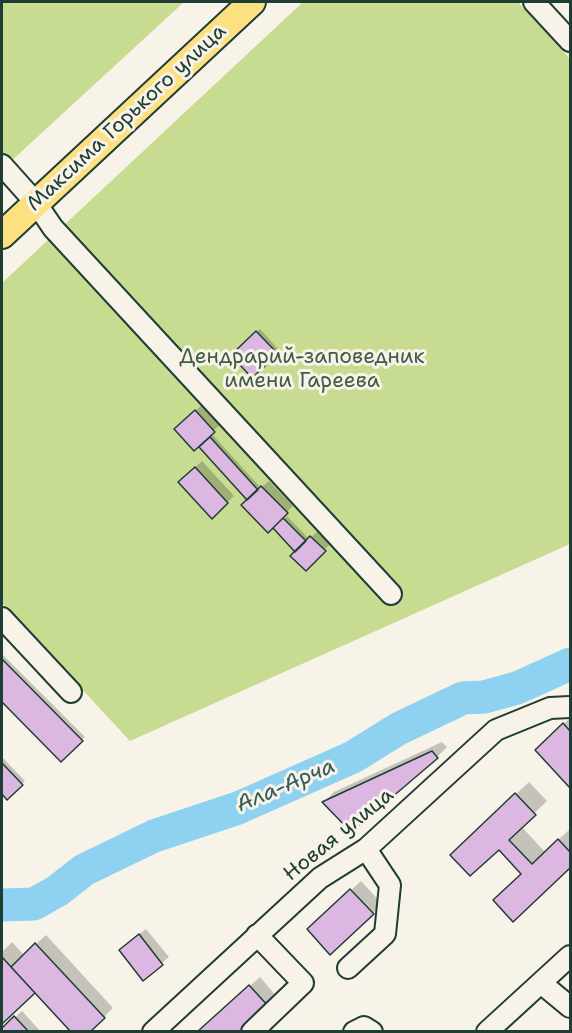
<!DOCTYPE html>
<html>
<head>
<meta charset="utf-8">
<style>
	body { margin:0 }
	#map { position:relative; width:572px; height:1033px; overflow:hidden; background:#f7f3e8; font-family:"Shantell Sans",sans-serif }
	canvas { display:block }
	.frame { position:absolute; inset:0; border:3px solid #1f3d34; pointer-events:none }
</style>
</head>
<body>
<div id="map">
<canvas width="572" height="1033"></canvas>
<div class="frame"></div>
</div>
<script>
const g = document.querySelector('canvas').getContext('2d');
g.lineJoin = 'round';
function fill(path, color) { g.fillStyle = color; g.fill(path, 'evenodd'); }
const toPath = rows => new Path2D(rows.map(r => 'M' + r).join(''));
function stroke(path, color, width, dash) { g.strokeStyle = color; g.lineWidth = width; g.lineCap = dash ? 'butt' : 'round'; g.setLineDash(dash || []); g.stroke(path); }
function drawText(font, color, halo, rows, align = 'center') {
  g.font = font + ' "Shantell Sans",sans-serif'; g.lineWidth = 6; g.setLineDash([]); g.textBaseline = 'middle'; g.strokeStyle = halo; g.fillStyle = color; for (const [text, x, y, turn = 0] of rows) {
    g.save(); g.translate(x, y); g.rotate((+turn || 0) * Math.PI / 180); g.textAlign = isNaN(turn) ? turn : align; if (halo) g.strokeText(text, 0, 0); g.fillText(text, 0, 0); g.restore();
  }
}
fill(toPath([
	[2,2,184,2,8,164,2,158],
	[303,2,518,2,570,59,570,544,130,741,2,603,2,283]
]), '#c7dc91');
fill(toPath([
	[260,329,279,350,252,376,233,355],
	[209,398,227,418,211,433,259,486,258,487,262,487,269,481,293,506,268,531,249,500,189,417],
	[202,461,234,496,212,517,180,482],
	[287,516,309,539,318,531,331,543,306,569,297,552,275,528],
	[3,655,85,737,61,760,2,700],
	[570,718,570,785,537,750],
	[442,742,447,747,437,757,351,830,324,802,334,792],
	[2,757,25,781,7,798,2,792],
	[529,782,547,801,521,826,545,852,570,829,570,866,513,920,523,874,499,847,465,842],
	[361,881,382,904,373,913,319,920],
	[146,929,169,957,144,978,127,944],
	[46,935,113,1008,104,1017,35,991,2,1022,2,952,12,942,24,955],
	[260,977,277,997,268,1006,198,1032],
	[22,1011,41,1032,2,1032,2,1029]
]), '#0003');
stroke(toPath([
	[2,905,34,904,57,891,84,870,154,836,238,808,353,757,398,729,463,698,484,697,517,688,570,664]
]), '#8ed1f0', 33);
const building = toPath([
	[256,331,278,354,252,378,231,355,256,331],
	[195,410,215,432,194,451,174,429,195,410],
	[210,437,258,490,247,500,199,447,210,437],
	[195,467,228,503,212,519,178,482,195,467],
	[261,486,288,513,268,533,241,505,261,486],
	[283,518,306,541,295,552,273,528,283,518],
	[310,536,326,551,306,571,290,556,310,536],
	[2,659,83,741,61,762,2,702,2,659],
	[563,723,570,731,570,788,535,750,563,723],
	[432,751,438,758,351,832,322,802,432,751],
	[2,763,23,785,7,800,2,794,2,763],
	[515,793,536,815,509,840,532,864,558,839,570,852,570,868,513,922,493,900,521,874,499,850,470,876,450,855,515,793],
	[350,889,374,914,330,955,307,929,350,889],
	[139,934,163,965,143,981,119,950,139,934],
	[35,943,105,1018,90,1032,71,1032,11,967,35,943],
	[2,957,35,993,2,1024,2,957],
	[249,985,269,1007,242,1032,197,1032,249,985],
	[14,1016,29,1032,2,1032,2,1028,14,1016]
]);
fill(building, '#dbb7e1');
stroke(building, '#1f3d34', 1.5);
const minor = toPath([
	[534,2,570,41],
	[2,165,36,203,53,228,391,594],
	[2,618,71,692],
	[348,968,385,934,390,885,366,849],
	[541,983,570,1007],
	[153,1032,320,878,366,849,496,730,550,708,570,707],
	[252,1032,303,983,257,935],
	[354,1032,364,1027,372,1032],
	[487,1032,570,956]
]);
const major = toPath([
	[2,235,252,2]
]);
stroke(minor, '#1f3d34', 24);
stroke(major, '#1f3d34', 30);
stroke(minor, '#f7f3e8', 20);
stroke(major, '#fde080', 26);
drawText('21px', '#1f3d34', '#f7f3e8', [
	["Максима Горького улица",127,118,-43],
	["Новая улица",339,835,-39]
]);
drawText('21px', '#415d47', '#f7f3e8', [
	["Дендрарий-заповедник",302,358],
	["имени Гареева",302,382]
]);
drawText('italic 22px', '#355b5a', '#f7f3e8', [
	["Ала-Арча",286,786,-23]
]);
</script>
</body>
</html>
